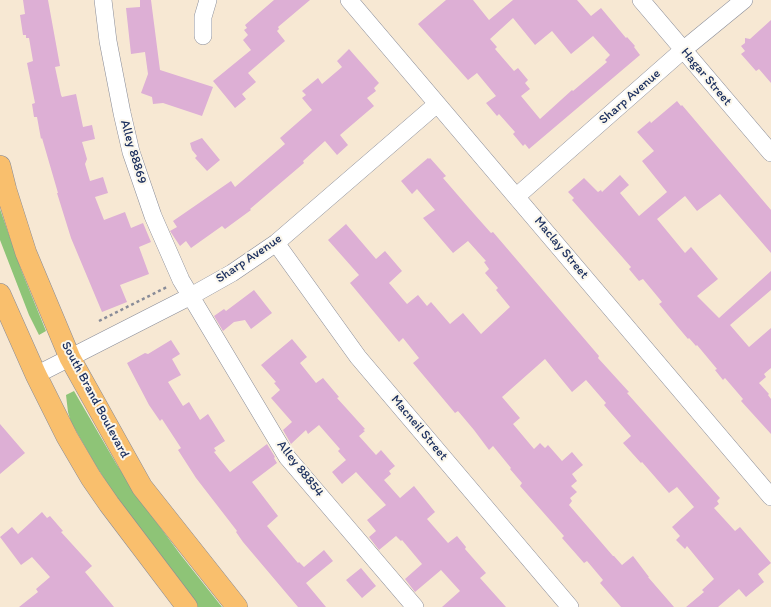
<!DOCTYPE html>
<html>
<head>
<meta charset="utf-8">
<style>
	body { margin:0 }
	canvas { display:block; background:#f7e8d3 }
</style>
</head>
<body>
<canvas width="771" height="607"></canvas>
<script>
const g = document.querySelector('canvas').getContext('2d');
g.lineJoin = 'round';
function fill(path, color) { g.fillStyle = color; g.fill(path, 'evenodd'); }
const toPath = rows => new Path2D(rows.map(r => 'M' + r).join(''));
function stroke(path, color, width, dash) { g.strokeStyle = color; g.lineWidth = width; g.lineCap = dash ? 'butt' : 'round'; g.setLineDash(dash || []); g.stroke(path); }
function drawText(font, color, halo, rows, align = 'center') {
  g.font = font + ' Itim,sans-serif'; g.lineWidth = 4; g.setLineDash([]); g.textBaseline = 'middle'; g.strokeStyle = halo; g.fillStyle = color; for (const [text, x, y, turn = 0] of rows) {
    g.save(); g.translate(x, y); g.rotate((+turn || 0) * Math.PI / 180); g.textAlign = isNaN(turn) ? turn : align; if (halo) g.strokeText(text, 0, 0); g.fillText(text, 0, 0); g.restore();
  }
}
fill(toPath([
	[0,209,22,272,46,331,39,335,29,315,0,240],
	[74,391,117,465,146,508,180,554,222,607,198,607,171,573,125,511,95,464,71,422,68,412,66,395]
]), '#8ec477');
fill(toPath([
	[23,0,48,0,60,66,55,67,61,95,62,97,76,94,83,127,92,125,95,139,82,142,87,159,85,164,90,181,103,177,108,193,95,197,104,220,125,212,131,228,143,223,151,242,139,247,149,274,120,285,127,302,102,312,71,238,57,193,58,193,42,138,41,139,37,117,34,117,32,104,35,103,27,63,33,61,29,38,26,38,26,35,23,35,20,15,25,14],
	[140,0,151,0,160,70,213,87,202,116,163,103,153,104,152,97,141,93,148,74,145,52,131,54,126,8,140,7],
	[274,0,310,0,278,27,279,29,277,31,285,41,248,73,256,82,242,94,246,99,235,108,213,81,251,50,243,40,248,35,244,30,247,28,245,25],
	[446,0,473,0,489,20,513,0,577,0,591,16,601,8,626,38,627,37,635,46,634,47,640,55,529,149,525,144,523,146,513,134,515,132,499,114,497,116,486,103,496,96,477,73,468,80,418,24],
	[513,18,535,45,552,31,571,54,593,36,610,55,605,60,607,62,573,91,572,90,540,119,521,96,530,89,525,83,528,80,518,68,514,71,495,49,497,47,490,39],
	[771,20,771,83,759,69,756,71,741,54,745,51,741,46,745,43,745,38,750,39],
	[349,49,379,83,374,88,376,91,367,98,374,106,340,135,348,145,337,155,325,141,303,161,304,163,250,209,251,210,225,229,222,226,191,248,186,241,180,246,170,231,177,227,173,221,231,181,235,187,285,144,280,138,312,110,302,98,306,95,302,91,318,78,322,84,342,67,337,61],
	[677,101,681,106,682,105,771,210,771,253,720,194,697,211,685,196,657,219,685,253,691,247,718,279,697,296,719,318,771,271,771,290,730,325,749,347,771,328,771,368,764,374,766,377,759,383,769,394,768,395,771,399,771,434,741,401,743,399,725,378,723,380,715,370,717,369,697,345,696,346,689,338,688,339,677,326,659,304,662,302,643,279,639,281,629,269,631,267,572,200,574,198,568,192,584,178,598,192,601,190,602,192,620,175,629,185,620,193,639,216,667,192,642,161,654,151,637,132,650,121,651,123],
	[202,138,220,160,207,171,195,158,197,156,192,150,190,143],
	[428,158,429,159,430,158,446,176,443,178,475,215,491,233,493,232,599,356,598,358,629,392,627,393,720,498,717,501,719,504,714,508,735,531,740,527,771,563,758,574,764,582,746,597,739,589,718,607,686,607,704,592,702,590,714,579,687,546,685,549,676,540,680,536,672,527,694,507,677,487,669,493,642,462,641,463,623,443,631,436,604,405,606,403,586,380,572,392,545,359,502,397,520,418,513,424,534,449,540,443,545,448,548,445,562,461,572,452,583,465,572,474,577,481,571,486,577,492,570,498,572,501,569,505,613,556,614,556,622,565,633,556,649,577,648,577,674,607,621,607,600,583,603,580,587,561,584,563,562,538,564,536,520,486,522,483,510,469,511,468,493,446,489,450,474,430,458,411,455,413,413,363,419,358,403,338,399,342,350,283,359,275,328,240,346,224,376,259,385,251,402,271,389,283,407,304,418,295,427,306,431,302,450,324,463,313,481,334,510,307,496,290,498,288,485,273,489,269,484,262,486,261,468,241,453,253,423,218,435,210,417,189,412,194,401,181],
	[254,290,272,313,251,329,245,320,234,322,223,331,214,316,224,309,226,311],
	[292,339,307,357,300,363,316,383,323,378,339,397,337,398,365,429,363,430,365,431,359,436,376,455,381,450,395,466,389,471,391,474,384,480,400,498,414,486,435,512,427,519,448,543,457,536,466,547,465,549,486,573,480,578,506,607,442,607,460,591,441,570,415,592,405,579,422,564,402,540,401,541,396,536,379,550,369,537,376,531,367,520,386,505,356,472,342,484,332,472,346,460,338,451,340,449,319,425,308,434,306,430,291,444,283,430,292,422,271,398,280,390,274,383,276,382,261,365],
	[171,340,180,354,172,359,181,375,168,382,183,406,189,402,200,420,208,414,225,441,214,448,216,451,214,452,230,472,267,444,275,457,274,458,277,463,252,482,278,516,267,526,298,563,299,562,304,567,324,550,333,561,306,583,326,607,298,607,243,542,236,532,237,531,196,478,178,450,181,448,162,419,160,421,149,405,127,363,145,353,148,354],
	[0,424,25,453,0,474],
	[42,512,47,518,50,516,63,531,61,532,92,566,85,572,114,607,19,607,38,592,36,589,50,577,32,557,21,565,0,537,12,527,18,534],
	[361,568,376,586,362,598,346,580]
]), '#ddafd5');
const minor = toPath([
	[103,0,108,41,122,113,131,152,153,216,181,280,287,457,415,607],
	[349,0,771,497],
	[641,0,771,153],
	[203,36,203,17,208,0],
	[517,196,683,50,744,0],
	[276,243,358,357,570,607],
	[36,375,191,296,232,273,276,243,437,104]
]);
const major = toPath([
	[0,166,6,190,26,253,70,358,142,487,237,607],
	[0,294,36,375,67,437,91,478,109,504,187,607]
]);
stroke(minor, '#898c98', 18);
stroke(major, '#898c98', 22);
stroke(toPath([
	[99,321,167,287]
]), '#898c98', 2.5, [3, 3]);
stroke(minor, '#fff', 17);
stroke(major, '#f9bf6d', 21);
drawText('13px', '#1b2f5e', '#fbf7ec', [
	["Hagar Street",706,77,50],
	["Sharp Avenue",630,97,-41],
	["Alley 88869",133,152,74],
	["Maclay Street",561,248,50],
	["Sharp Avenue",249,259,-34],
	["South Brand Boulevard",95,400,62],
	["Macneil Street",419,428,50],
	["Alley 88854",300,469,52]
]);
</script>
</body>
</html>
